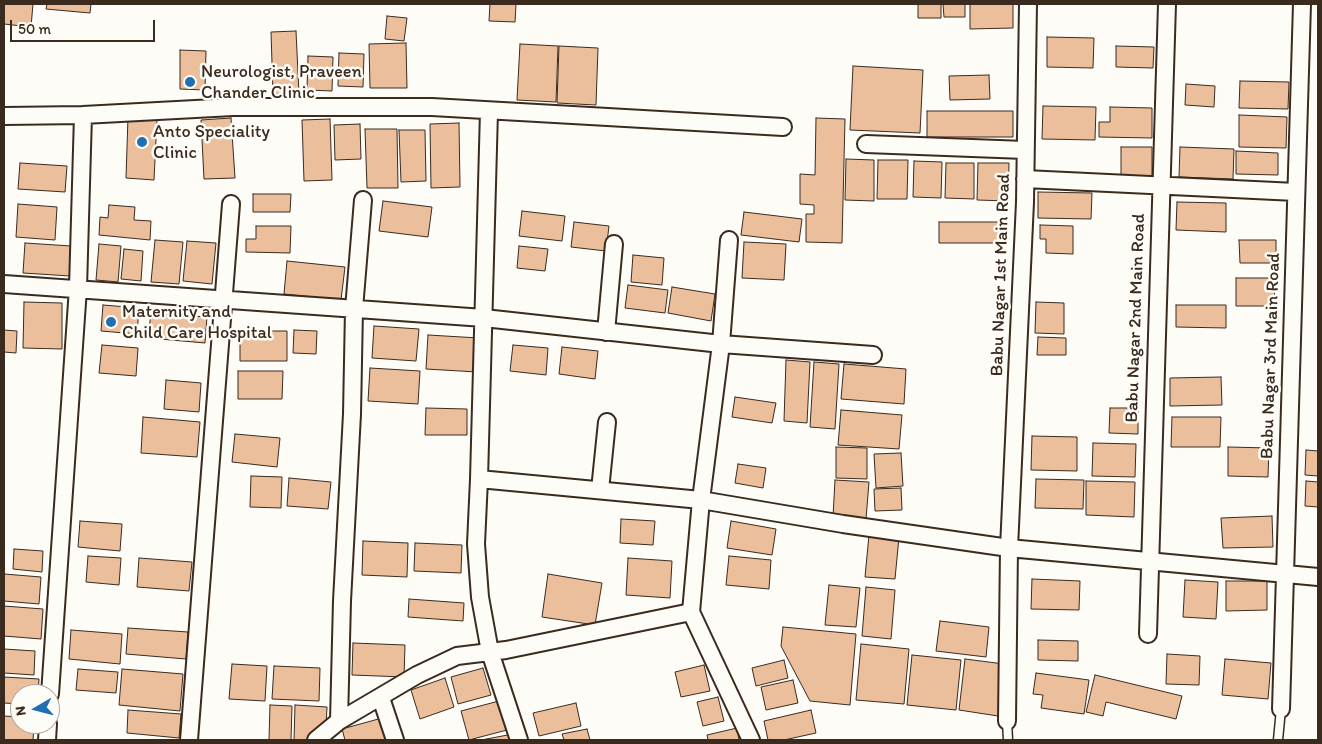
<!DOCTYPE html>
<html>
<head>
<meta charset="utf-8">
<style>
	body { margin:0 }
	#map { position:relative; width:1322px; height:744px; overflow:hidden; background:#fdfcf7; font-family:Itim,sans-serif }
	canvas { display:block }
	.frame { position:absolute; inset:0; border:5px solid #3b2a1e; pointer-events:none }
	.north { position:absolute; left:10px; top:684px; width:50px; height:50px; box-sizing:border-box; background:#fdfcf7; border:1px solid #afa8a0; border-radius:50%; rotate:262deg; font-size:14px; font-weight:700; line-height:20px; text-align:center; color:#3b2a1e }
	.north::after { content:''; display:block; margin:auto; width:18px; height:22px; background:#1f6fb2; clip-path:polygon(50% 0,100% 100%,50% 72%,0 100%) }
	.scale { position:absolute; left:10px; top:20px; width:145px; height:22px; box-sizing:border-box; border:2px solid #3b2a1e; border-top:0; padding-left:6px; font-size:15px; line-height:18px; white-space:nowrap; color:#3b2a1e; -webkit-text-stroke:4px #fdfcf7; paint-order:stroke }
</style>
</head>
<body>
<div id="map">
<canvas width="1322" height="744"></canvas>
<div class="frame"></div>
<div class="north">N</div>
<div class="scale">50 m</div>
</div>
<script>
const g = document.querySelector('canvas').getContext('2d');
g.lineJoin = 'round';
function fill(path, color) { g.fillStyle = color; g.fill(path, 'evenodd'); }
const toPath = rows => new Path2D(rows.map(r => 'M' + r).join(''));
function stroke(path, color, width, dash) { g.strokeStyle = color; g.lineWidth = width; g.lineCap = dash ? 'butt' : 'round'; g.setLineDash(dash || []); g.stroke(path); }
function drawText(font, color, halo, rows, align = 'center') {
  g.font = font + ' Itim,sans-serif'; g.lineWidth = 5; g.setLineDash([]); g.textBaseline = 'middle'; g.strokeStyle = halo; g.fillStyle = color; for (const [text, x, y, turn = 0] of rows) {
    g.save(); g.translate(x, y); g.rotate((+turn || 0) * Math.PI / 180); g.textAlign = isNaN(turn) ? turn : align; if (halo) g.strokeText(text, 0, 0); g.fillText(text, 0, 0); g.restore();
  }
}
const building = toPath([
	[4,4,33,4,31,27,4,24,4,4],
	[47,4,91,4,90,13,46,9,47,4],
	[490,4,516,4,515,22,489,21,490,4],
	[918,4,941,4,941,18,918,18,918,4],
	[943,4,965,4,965,17,944,17,943,4],
	[970,4,1013,4,1013,28,970,29,970,4],
	[387,16,407,18,404,41,385,39,387,16],
	[296,31,299,94,273,94,271,32,296,31],
	[1047,37,1094,38,1093,68,1047,67,1047,37],
	[406,43,407,88,370,88,369,44,406,43],
	[520,44,558,46,556,102,517,100,520,44],
	[559,46,598,48,596,105,557,103,559,46],
	[1116,46,1154,47,1153,68,1116,67,1116,46],
	[180,50,206,51,205,90,180,89,180,50],
	[339,53,364,54,363,87,338,86,339,53],
	[308,56,333,57,332,91,307,90,308,56],
	[853,66,923,70,920,133,850,130,853,66],
	[989,75,990,99,950,100,949,76,989,75],
	[1240,81,1289,82,1288,109,1239,108,1240,81],
	[1186,84,1215,86,1214,107,1185,105,1186,84],
	[1043,106,1096,107,1095,140,1042,139,1043,106],
	[1110,107,1152,108,1152,138,1099,137,1099,122,1110,122,1110,107],
	[927,111,1013,111,1013,137,927,137,927,111],
	[1239,115,1287,117,1286,148,1239,147,1239,115],
	[128,117,157,119,154,180,126,178,128,117],
	[231,118,235,178,204,179,201,120,231,118],
	[816,118,845,119,842,243,806,242,806,214,814,214,814,205,800,204,800,174,815,175,816,118],
	[330,119,332,180,304,181,302,120,330,119],
	[459,123,460,187,431,188,430,124,459,123],
	[360,124,361,159,335,160,334,125,360,124],
	[365,129,397,129,398,188,367,188,365,129],
	[399,130,425,130,426,181,401,182,399,130],
	[1121,147,1152,147,1152,180,1121,179,1121,147],
	[1180,147,1234,149,1233,179,1179,177,1180,147],
	[1236,151,1278,153,1278,175,1236,174,1236,151],
	[846,159,874,160,874,201,845,200,846,159],
	[878,160,908,160,907,199,877,199,878,160],
	[914,161,942,162,941,198,913,197,914,161],
	[20,163,67,166,65,192,18,189,20,163],
	[946,163,974,163,974,199,945,198,946,163],
	[978,163,1009,163,1008,201,977,200,978,163],
	[1038,192,1092,193,1091,219,1038,218,1038,192],
	[253,194,291,194,290,212,253,212,253,194],
	[383,201,432,207,428,237,379,231,383,201],
	[1177,202,1226,203,1226,232,1176,230,1177,202],
	[18,204,57,207,55,240,16,237,18,204],
	[109,205,135,207,134,220,151,221,150,240,99,235,100,217,108,218,109,205],
	[522,211,565,216,562,241,519,236,522,211],
	[744,212,802,219,799,242,741,235,744,212],
	[574,222,609,226,606,251,571,247,574,222],
	[939,222,1003,222,1003,243,939,243,939,222],
	[1040,225,1073,226,1073,254,1046,253,1046,239,1040,239,1040,225],
	[256,226,291,226,290,253,246,252,246,239,256,239,256,226],
	[155,240,183,242,179,284,151,282,155,240],
	[1239,240,1276,240,1276,263,1240,263,1239,240],
	[187,241,216,243,212,284,183,281,187,241],
	[744,242,786,244,784,280,742,278,744,242],
	[25,243,71,246,70,276,23,273,25,243],
	[99,244,121,246,118,282,96,280,99,244],
	[519,246,548,249,545,271,517,268,519,246],
	[124,249,143,251,141,281,121,279,124,249],
	[633,255,664,258,662,285,631,282,633,255],
	[287,261,345,267,341,300,284,294,287,261],
	[1236,278,1275,278,1274,306,1236,306,1236,278],
	[628,285,668,290,665,313,625,308,628,285],
	[672,287,715,294,711,321,668,313,672,287],
	[24,302,62,303,62,349,23,348,24,302],
	[1036,302,1064,303,1064,334,1035,333,1036,302],
	[103,305,139,308,137,334,101,331,103,305],
	[1176,305,1226,305,1226,328,1176,327,1176,305],
	[151,313,207,317,205,343,148,338,151,313],
	[374,326,419,329,416,361,372,358,374,326],
	[4,330,17,331,16,353,4,352,4,330],
	[294,330,317,331,316,354,293,353,294,330],
	[240,331,287,331,287,361,240,361,240,331],
	[428,335,479,338,477,372,426,369,428,335],
	[1038,337,1066,338,1066,355,1037,355,1038,337],
	[102,345,138,348,136,376,99,373,102,345],
	[513,345,548,348,546,375,510,371,513,345],
	[562,347,598,351,595,379,559,374,562,347],
	[786,360,810,362,807,423,784,421,786,360],
	[814,362,839,364,835,429,810,427,814,362],
	[844,364,906,369,904,404,841,399,844,364],
	[370,368,420,371,418,404,368,401,370,368],
	[238,371,283,371,282,399,238,399,238,371],
	[1221,377,1222,405,1170,406,1170,378,1221,377],
	[166,380,201,383,199,412,164,409,166,380],
	[735,397,776,403,772,423,732,417,735,397],
	[426,408,467,409,467,435,425,435,426,408],
	[1110,408,1138,408,1138,434,1109,433,1110,408],
	[841,410,902,415,899,449,838,445,841,410],
	[143,417,200,422,197,457,141,453,143,417],
	[1172,417,1221,417,1220,447,1171,447,1172,417],
	[235,434,280,438,277,467,232,462,235,434],
	[1032,436,1077,437,1077,471,1031,470,1032,436],
	[1093,443,1136,444,1135,477,1092,476,1093,443],
	[836,447,867,448,867,479,836,478,836,447],
	[1228,447,1269,448,1268,477,1228,476,1228,447],
	[1306,450,1318,451,1318,476,1305,475,1306,450],
	[901,453,903,486,876,488,874,454,901,453],
	[738,464,766,468,763,488,735,483,738,464],
	[251,476,282,477,281,508,250,507,251,476],
	[289,478,331,482,328,509,287,506,289,478],
	[1036,479,1084,480,1083,509,1035,508,1036,479],
	[835,480,869,482,866,519,833,517,835,480],
	[1086,481,1135,482,1134,517,1086,515,1086,481],
	[1306,481,1318,482,1318,507,1305,506,1306,481],
	[901,488,902,510,875,511,874,489,901,488],
	[1272,516,1273,547,1223,548,1221,518,1272,516],
	[621,519,655,521,653,545,620,543,621,519],
	[80,521,122,524,120,551,78,547,80,521],
	[731,521,776,529,772,555,727,548,731,521],
	[869,535,899,537,895,579,865,577,869,535],
	[363,541,408,543,407,577,362,575,363,541],
	[415,543,462,545,461,573,414,571,415,543],
	[14,549,43,551,42,572,13,569,14,549],
	[88,556,121,558,119,585,86,582,88,556],
	[729,556,771,560,769,589,726,585,729,556],
	[139,558,192,562,189,591,137,587,139,558],
	[628,558,672,561,670,598,626,595,628,558],
	[4,574,41,577,39,604,4,601,4,574],
	[548,574,602,583,595,625,542,617,548,574],
	[1032,579,1080,581,1079,610,1031,609,1032,579],
	[1185,580,1218,582,1216,619,1183,617,1185,580],
	[1226,581,1267,581,1267,610,1226,611,1226,581],
	[829,585,860,588,856,627,825,625,829,585],
	[866,587,895,590,891,639,862,636,866,587],
	[409,599,464,603,463,621,408,617,409,599],
	[4,606,43,609,41,639,4,636,4,606],
	[940,621,989,627,986,657,936,651,940,621],
	[783,627,856,634,850,705,810,701,781,646,783,627],
	[128,628,188,632,186,659,126,654,128,628],
	[71,630,122,634,120,664,69,659,71,630],
	[1038,640,1078,641,1078,661,1038,660,1038,640],
	[353,643,405,645,404,677,352,675,353,643],
	[861,644,909,649,904,704,856,700,861,644],
	[4,649,35,651,34,675,4,673,4,649],
	[1167,654,1200,656,1199,685,1166,684,1167,654],
	[912,655,961,660,956,710,907,705,912,655],
	[965,659,1004,664,998,716,959,710,965,659],
	[1225,659,1271,663,1268,699,1222,695,1225,659],
	[784,660,788,678,756,686,752,668,784,660],
	[232,664,267,666,265,701,229,699,232,664],
	[704,665,710,691,681,697,675,672,704,665],
	[274,666,320,668,319,701,272,699,274,666],
	[483,668,491,695,458,704,451,677,483,668],
	[78,669,118,672,116,693,76,690,78,669],
	[122,669,183,674,180,711,119,705,122,669],
	[1036,673,1089,680,1084,714,1041,708,1043,695,1033,694,1036,673],
	[1095,675,1182,696,1176,719,1106,702,1103,716,1086,712,1095,675],
	[4,677,39,679,38,694,20,694,20,704,4,703,4,677],
	[445,678,454,707,420,719,411,690,445,678],
	[793,680,798,703,766,710,761,687,793,680],
	[718,697,724,721,703,726,697,702,718,697],
	[499,701,507,730,469,740,461,711,499,701],
	[576,703,581,726,539,736,533,713,576,703],
	[270,705,292,706,291,740,269,740,270,705],
	[295,705,327,707,326,726,306,740,294,740,295,705],
	[128,710,181,714,179,738,127,733,128,710],
	[811,710,816,733,784,740,768,740,764,721,811,710],
	[4,716,20,717,20,724,34,724,33,740,4,740,4,716],
	[382,718,388,740,345,740,342,729,382,718],
	[737,728,739,740,708,740,707,735,737,728],
	[587,729,590,740,564,740,562,734,587,729],
	[513,734,514,740,481,740,513,734]
]);
fill(building, '#ecbf9c');
stroke(building, '#3b2a1e', 1);
const service = toPath([
	[1007,721,1008,740],
	[1278,740,1281,709]
]);
const minor = toPath([
	[4,116,83,115],
	[866,144,1025,150],
	[1025,179,1296,192],
	[729,240,721,344,873,355],
	[4,284,484,318,721,344,701,500,843,524,1009,548,1318,577],
	[606,332,614,244],
	[479,479,476,544,480,597,490,652,519,740],
	[600,490,607,422],
	[691,612,751,740],
	[1148,634,1167,4],
	[50,694,78,288,83,115,233,107,432,107,783,127],
	[381,698,395,740],
	[1281,709,1302,4],
	[339,721,342,601,352,414,354,309,363,200],
	[1007,721,1009,548,1025,202,1028,4],
	[47,740,48,724],
	[189,740,231,204],
	[316,740,339,721,417,675,457,656,506,650,691,612,701,500,479,479,489,111]
]);
stroke(service, '#3b2a1e', 11);
stroke(minor, '#3b2a1e', 20);
stroke(service, '#fdfcf7', 8);
stroke(minor, '#fdfcf7', 16);
for (const [x, y, r, color] of [
	[190,82,6,"#1f6fb2"],
	[142,142,6,"#1f6fb2"],
	[111,322,6,"#1f6fb2"]
]) { const dot = new Path2D(); dot.arc(x, y, r, 0, 2 * Math.PI); g.fillStyle = color; g.fill(dot); stroke(dot, '#fdfcf7', 2); }
drawText('18px', '#3b2a1e', '#fdfcf7', [
	["Neurologist, Praveen",201,72],
	["Chander Clinic",201,93],
	["Anto Speciality",153,132],
	["Clinic",153,153],
	["Maternity and",122,312],
	["Child Care Hospital",122,333]
], 'left');
drawText('18px', '#3b2a1e', '#fdfcf7', [
	["Babu Nagar 1st Main Road",1001,275,-88],
	["Babu Nagar 2nd Main Road",1136,318,-88],
	["Babu Nagar 3rd Main Road",1271,356,-88]
]);
</script>
</body>
</html>
